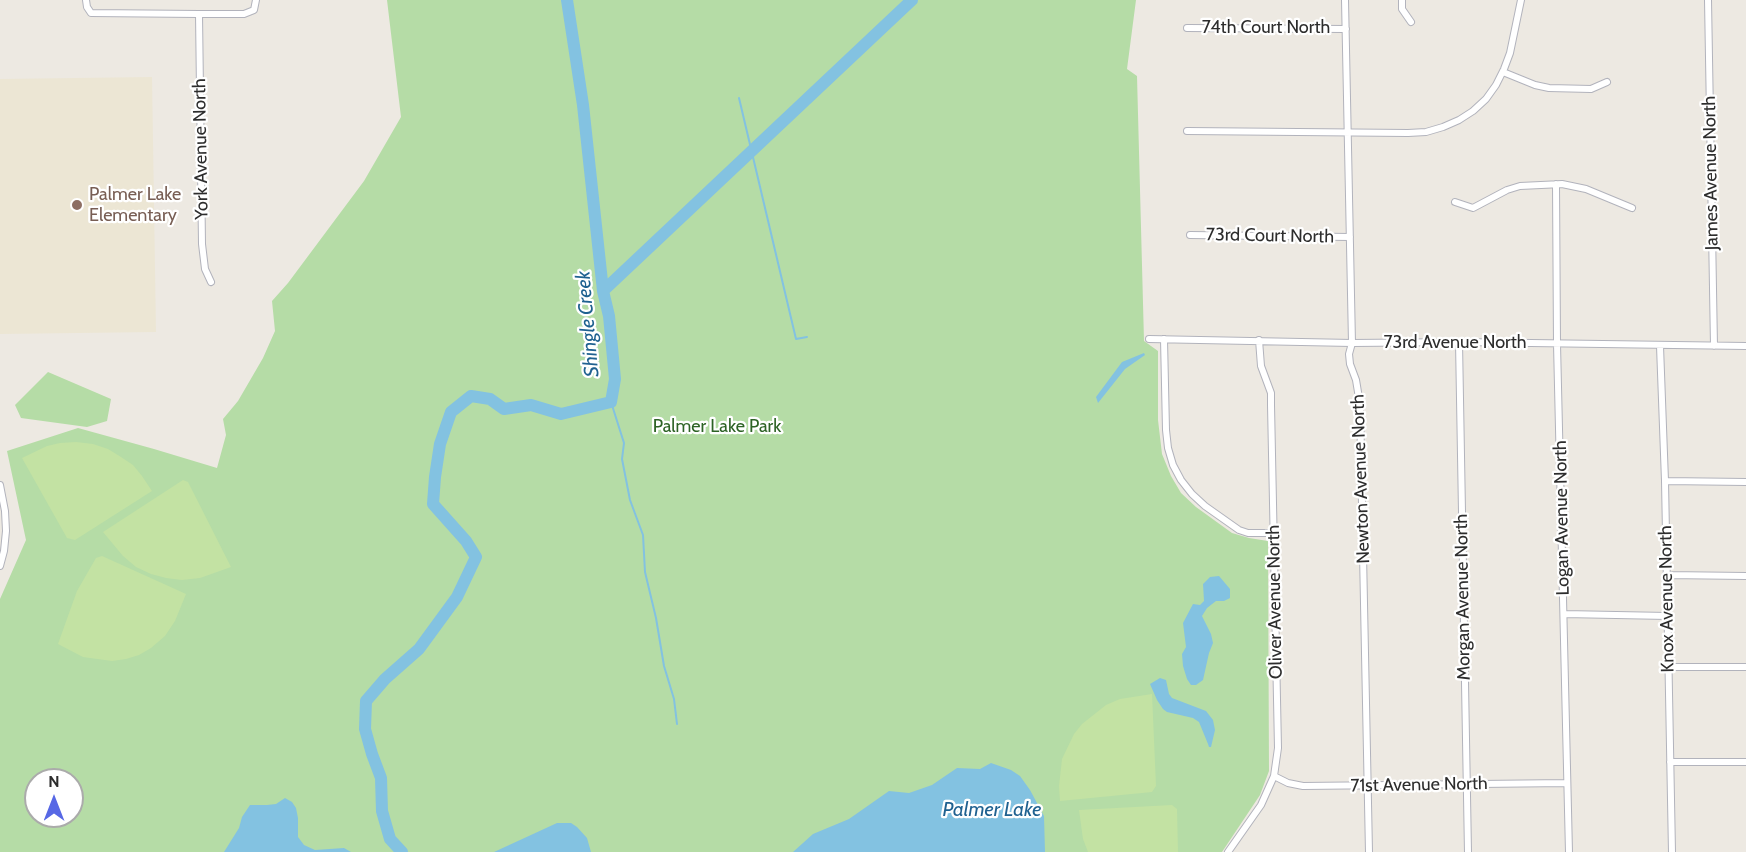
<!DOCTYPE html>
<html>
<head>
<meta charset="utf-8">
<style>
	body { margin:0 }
	#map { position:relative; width:1746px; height:852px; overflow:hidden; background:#ede9e2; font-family:Cabin,sans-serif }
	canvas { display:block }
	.north { position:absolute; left:24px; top:768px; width:60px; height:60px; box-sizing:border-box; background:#fff; border:2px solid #ababab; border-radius:50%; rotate:0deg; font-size:16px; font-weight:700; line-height:24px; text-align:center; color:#2d2d2d }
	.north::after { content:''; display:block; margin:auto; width:21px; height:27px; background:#5768e5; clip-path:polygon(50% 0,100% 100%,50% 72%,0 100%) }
</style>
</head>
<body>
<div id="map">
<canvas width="1746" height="852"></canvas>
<div class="north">N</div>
</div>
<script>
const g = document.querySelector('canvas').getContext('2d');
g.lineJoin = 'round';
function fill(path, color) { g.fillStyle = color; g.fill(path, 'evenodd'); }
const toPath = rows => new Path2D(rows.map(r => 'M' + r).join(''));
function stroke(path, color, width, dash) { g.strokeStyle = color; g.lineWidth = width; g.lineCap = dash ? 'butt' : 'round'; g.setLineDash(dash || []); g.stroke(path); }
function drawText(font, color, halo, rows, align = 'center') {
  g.font = font + ' Cabin,sans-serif'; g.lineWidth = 4.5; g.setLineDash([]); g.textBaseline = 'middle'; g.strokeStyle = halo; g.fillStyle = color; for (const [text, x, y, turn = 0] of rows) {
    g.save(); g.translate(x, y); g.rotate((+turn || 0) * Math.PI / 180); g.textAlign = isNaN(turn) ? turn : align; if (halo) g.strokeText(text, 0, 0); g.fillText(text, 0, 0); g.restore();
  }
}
fill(toPath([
	[152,77,156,332,0,334,0,79]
]), '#ece6d4');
fill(toPath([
	[387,0,1136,0,1127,69,1137,76,1144,341,1158,351,1158,420,1162,454,1171,476,1181,493,1196,507,1232,533,1249,538,1268,541,1269,771,1260,795,1222,852,0,852,0,599,26,540,7,451,78,428,154,449,217,468,226,435,223,419,238,401,263,358,275,331,272,301,288,283,364,181,401,117],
	[36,780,72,780,72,816,36,816],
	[48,372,111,399,107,421,87,427,21,418,15,405]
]), '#b5dca6');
fill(toPath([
	[76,442,93,444,108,449,121,457,133,465,142,476,152,491,75,540,67,538,22,458,47,446,60,443],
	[183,480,188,482,231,567,200,578,182,580,166,578,151,574,136,567,123,556,103,532],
	[102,556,186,594,175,621,165,636,151,648,139,655,126,659,112,661,83,657,58,644,77,591,96,558],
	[1152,694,1156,786,1152,792,1060,801,1059,786,1062,759,1074,734,1082,724,1106,705,1120,699],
	[1172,805,1177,809,1178,852,1088,852,1083,839,1079,810]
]), '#c3e2a3');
fill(toPath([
	[1144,353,1145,355,1125,369,1098,403,1096,397,1122,362],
	[1219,576,1230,589,1230,598,1224,601,1216,601,1207,608,1202,616,1211,634,1213,643,1209,653,1203,680,1196,685,1191,685,1187,679,1183,666,1182,654,1186,647,1183,623,1193,604,1200,605,1204,601,1203,584,1210,577],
	[1160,678,1166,680,1169,694,1172,698,1206,711,1213,720,1215,730,1211,747,1209,747,1208,744,1199,722,1193,718,1167,712,1163,709,1157,700,1150,684],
	[991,763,1011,770,1020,776,1030,790,1044,816,1045,852,793,852,813,834,849,819,889,791,909,793,932,785,957,768,980,769],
	[285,798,292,802,296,808,298,818,298,837,304,845,315,850,344,848,351,852,224,852,239,828,242,817,250,805,267,805,276,804],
	[557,823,571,823,577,827,587,838,591,852,494,852]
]), '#83c2e1');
stroke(toPath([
	[739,98,796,339,807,337],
	[611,402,624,443,622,459,630,500,643,535,645,572,656,618,664,666,674,699,677,724]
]), '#83c2e1', 2);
stroke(toPath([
	[603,291,912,0],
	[402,852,390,839,382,811,381,778,372,754,365,729,366,701,385,679,419,649,457,597,476,557,466,541,433,504,435,477,440,444,451,412,471,396,490,399,504,409,531,405,561,414,611,402,615,379,609,316,603,291,583,105,567,0]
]), '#83c2e1', 12);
const street = toPath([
	[86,0,87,7,91,13,199,14,244,14,254,10,256,0],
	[1345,0,1352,343,1349,354,1350,364,1356,380,1360,404,1369,852],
	[1402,0,1402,9,1411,22],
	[1708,0,1714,346],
	[199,14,202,244,205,269,211,282],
	[1187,28,1346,29],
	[1503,72,1535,85,1549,88,1591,89,1607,82],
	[1187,131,1408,133,1426,132,1443,127,1459,120,1473,111,1486,99,1496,85,1504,69,1510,53,1521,0],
	[1556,184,1557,344,1569,852],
	[1455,202,1473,208,1507,190,1520,186,1562,184,1586,189,1632,208],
	[1190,235,1350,237],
	[1149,339,1352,343,1459,342,1746,346],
	[1164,339,1166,430,1168,448,1173,465,1181,480,1192,494,1205,506,1239,530,1248,533,1274,533],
	[1459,342,1468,852],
	[1660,346,1665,481,1672,852],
	[1665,481,1746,482],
	[0,485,5,511,6,531,4,551,0,566],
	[1667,575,1746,576],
	[1564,614,1668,616],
	[1668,667,1746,667],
	[1670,762,1746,762],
	[1274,776,1288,783,1303,786,1567,783],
	[1228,852,1261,805,1274,776,1278,748,1271,405,1271,393,1261,366,1259,340]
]);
stroke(street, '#b2b3bc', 8);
stroke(street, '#fff', 6);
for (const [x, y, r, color] of [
	[77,205,6,"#8d6e63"]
]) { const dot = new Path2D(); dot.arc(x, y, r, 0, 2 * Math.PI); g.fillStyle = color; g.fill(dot); stroke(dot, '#fff', 2); }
drawText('18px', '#2d2d2d', '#fff', [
	["74th Court North",1266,28],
	["York Avenue North",201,149,-91],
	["James Avenue North",1711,173,-91],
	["73rd Court North",1270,236,1],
	["73rd Avenue North",1455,343],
	["Newton Avenue North",1361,479,-92],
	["Logan Avenue North",1562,518,-91],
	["Morgan Avenue North",1463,597,-91],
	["Knox Avenue North",1667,599,-91],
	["Oliver Avenue North",1275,602,-91],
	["71st Avenue North",1419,785,-1]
]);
drawText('18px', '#785e54', '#fff', [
	["Palmer Lake",89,195],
	["Elementary",89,216]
], 'left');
drawText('18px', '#2d6325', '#fff', [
	["Palmer Lake Park",717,427]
]);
drawText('italic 20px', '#1f6190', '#fff', [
	["Shingle Creek",588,324,-95],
	["Palmer Lake",992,810]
]);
</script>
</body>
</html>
